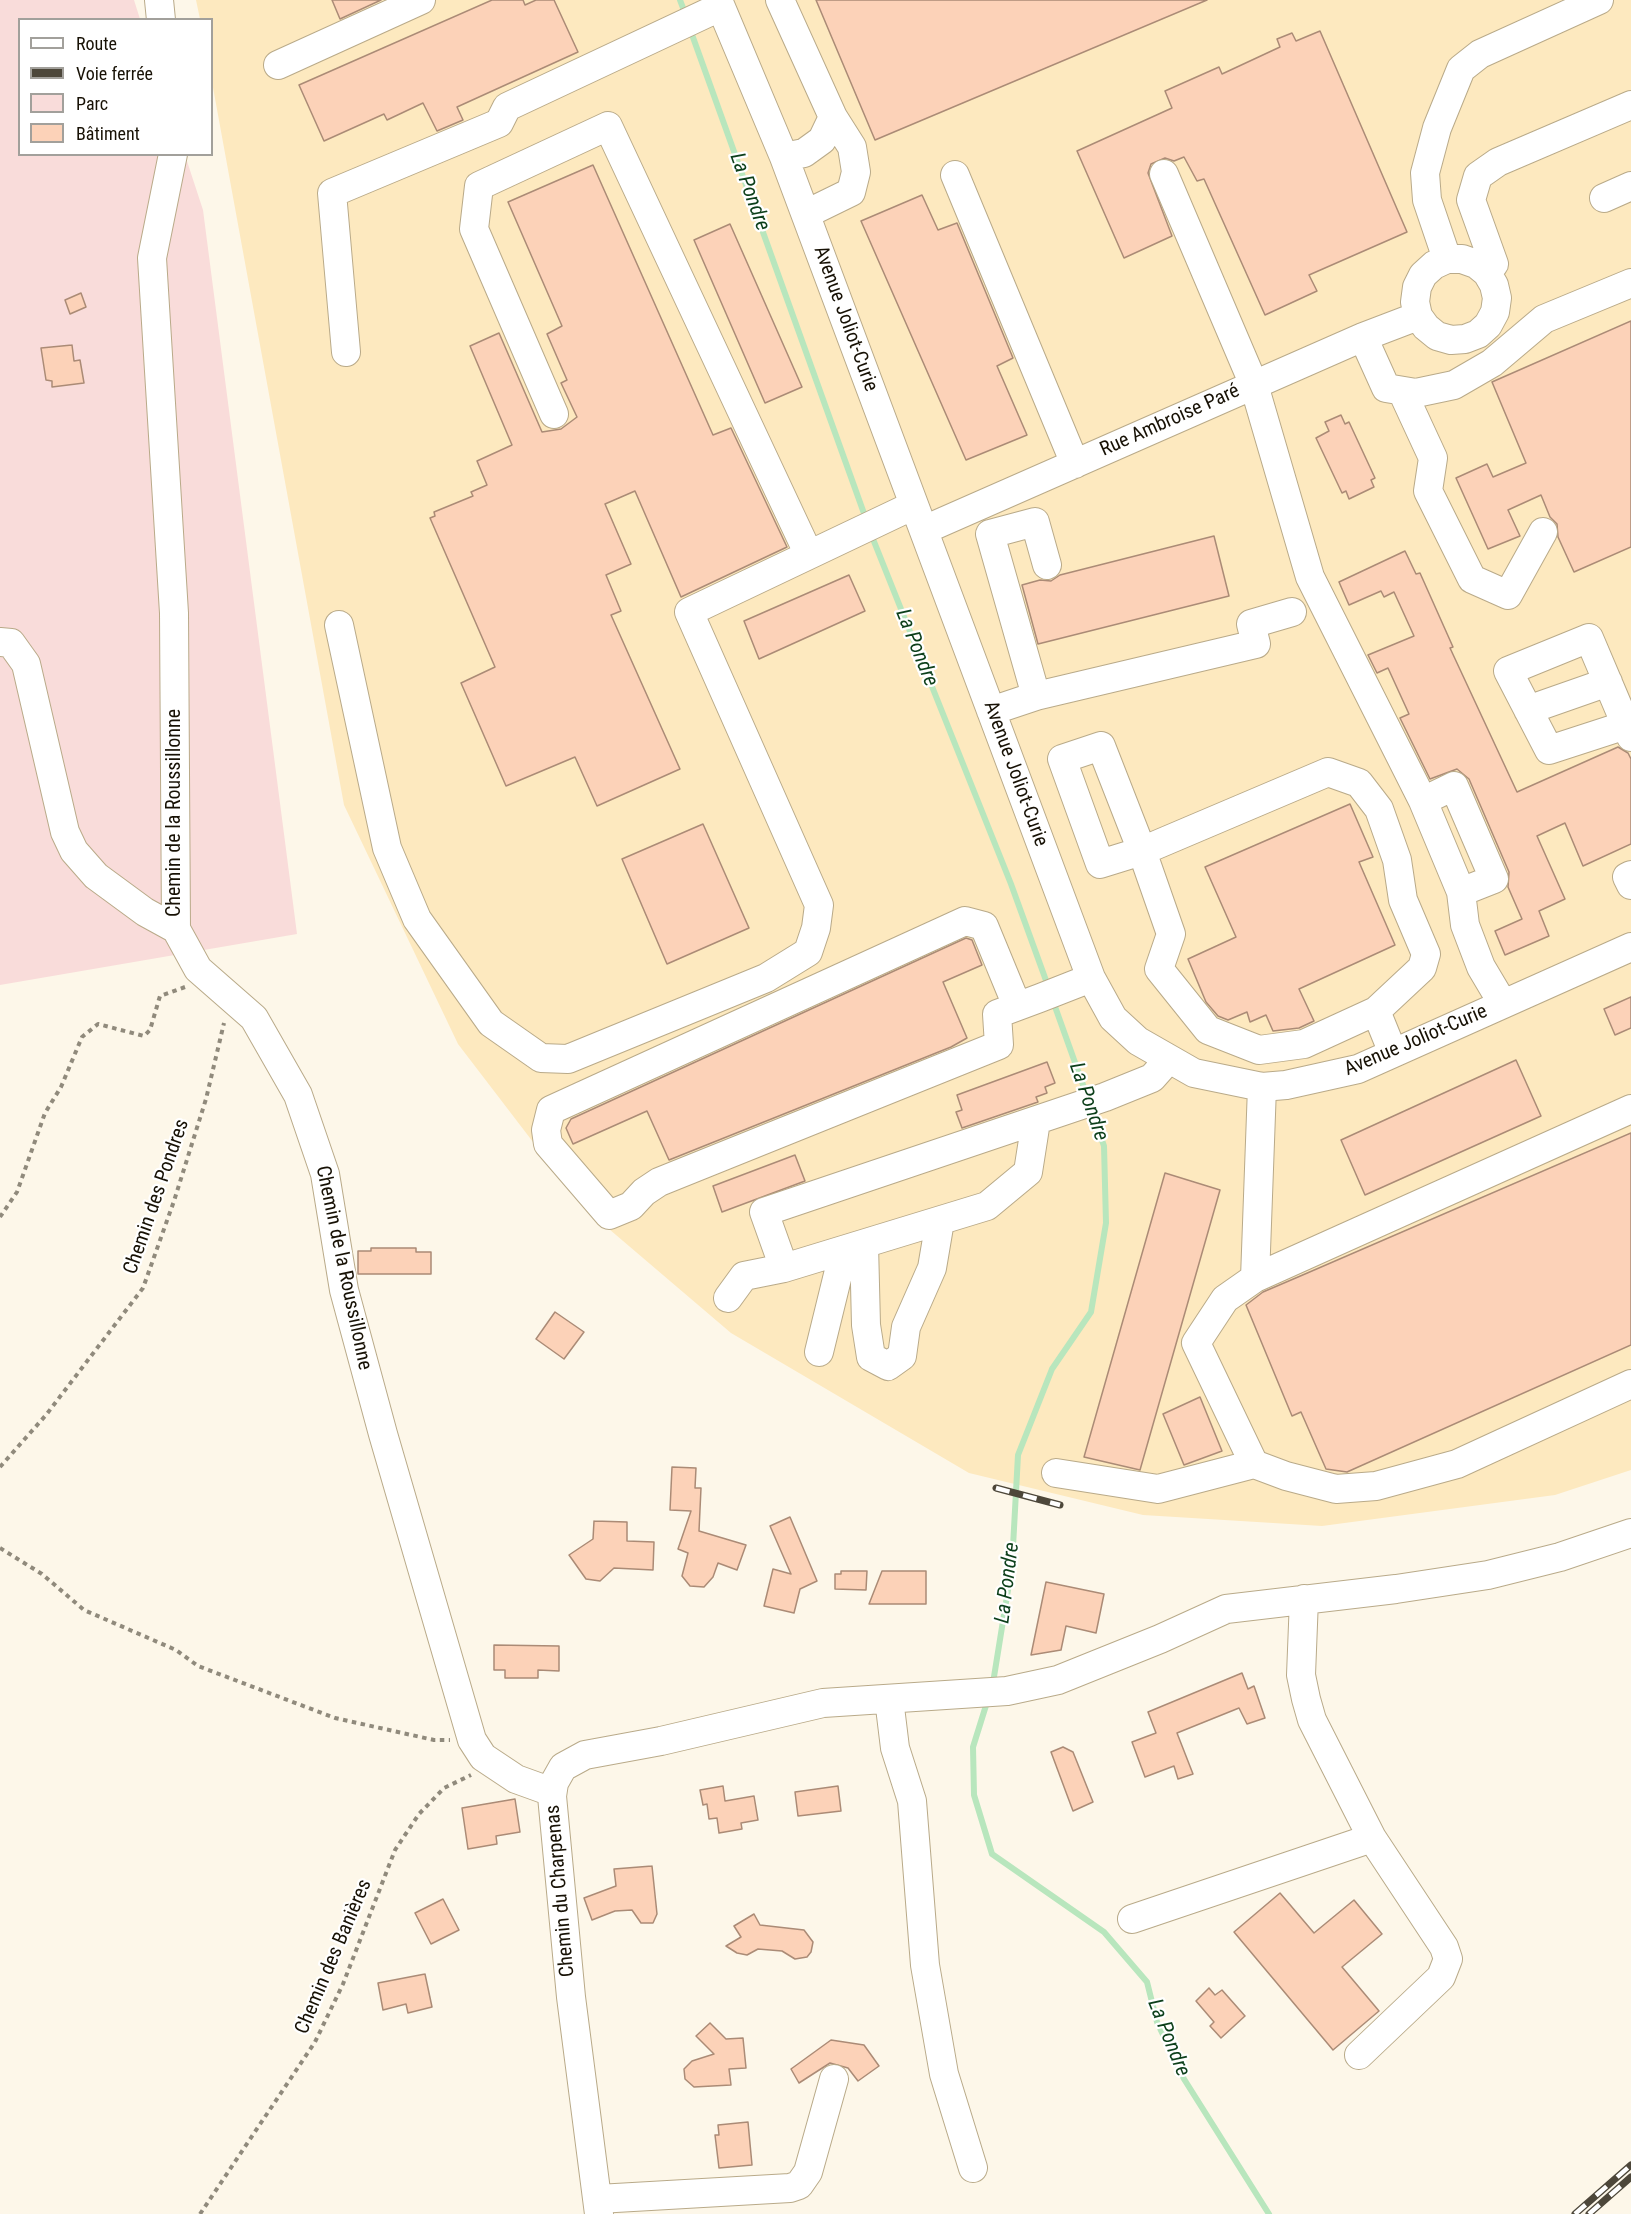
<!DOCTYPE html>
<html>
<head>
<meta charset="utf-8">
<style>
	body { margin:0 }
	#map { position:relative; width:1631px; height:2214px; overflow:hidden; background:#fdf7e9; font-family:"Roboto Condensed",sans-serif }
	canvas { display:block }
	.legend { position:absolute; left:18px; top:18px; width:195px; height:138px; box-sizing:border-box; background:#fff; border:2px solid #a2a09b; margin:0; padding:8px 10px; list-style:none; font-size:18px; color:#171105 }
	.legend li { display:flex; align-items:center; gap:12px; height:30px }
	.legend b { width:30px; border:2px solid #a2a09b }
</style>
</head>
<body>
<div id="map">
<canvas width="1631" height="2214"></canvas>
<ul class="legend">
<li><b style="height:8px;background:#fff"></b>Route</li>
<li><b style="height:8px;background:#4d473a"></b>Voie ferrée</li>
<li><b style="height:16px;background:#f9dcda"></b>Parc</li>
<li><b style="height:16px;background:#fcd2b8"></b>Bâtiment</li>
</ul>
</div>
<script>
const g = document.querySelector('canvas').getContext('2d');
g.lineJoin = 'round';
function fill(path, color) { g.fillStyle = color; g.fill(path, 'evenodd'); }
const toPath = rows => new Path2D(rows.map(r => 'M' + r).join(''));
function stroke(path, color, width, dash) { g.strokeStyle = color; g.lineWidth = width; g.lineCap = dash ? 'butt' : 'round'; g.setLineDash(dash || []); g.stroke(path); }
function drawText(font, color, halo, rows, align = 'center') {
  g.font = font + ' "Roboto Condensed",sans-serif'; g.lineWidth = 4.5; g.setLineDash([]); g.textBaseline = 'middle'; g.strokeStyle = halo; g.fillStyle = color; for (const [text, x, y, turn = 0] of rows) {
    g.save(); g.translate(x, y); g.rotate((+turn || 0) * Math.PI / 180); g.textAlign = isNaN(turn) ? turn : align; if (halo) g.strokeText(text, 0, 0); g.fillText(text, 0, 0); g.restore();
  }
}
fill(toPath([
	[196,0,1631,0,1631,1470,1555,1495,1322,1526,1143,1515,969,1473,731,1333,582,1206,458,1044,344,805,212,82,212,20,200,19]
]), '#fde9bf');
fill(toPath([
	[0,0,134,0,140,19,20,20,20,154,185,155,203,210,297,934,0,985]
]), '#f9dcda');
stroke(toPath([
	[680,0,686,16],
	[690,29,866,519],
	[871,534,1011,884,1048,986],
	[1053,1001,1087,1096],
	[993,1683,1012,1565,1018,1455,1052,1369,1091,1312,1106,1223,1104,1146,1091,1109],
	[988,1699,973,1747,974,1795,992,1854,1104,1932,1147,1982,1157,2022,1184,2079,1269,2214]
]), '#b8e6bd', 6);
const building = toPath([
	[332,0,381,0,340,19,332,0],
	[492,0,523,0,525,5,536,0,554,0,578,52,457,107,463,120,437,131,423,103,387,120,384,114,324,141,299,85,492,0],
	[816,0,1207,0,875,140,816,0],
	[1320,31,1407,232,1309,275,1317,291,1265,315,1204,179,1197,181,1184,157,1174,161,1165,158,1151,164,1148,173,1172,236,1124,258,1077,151,1172,108,1165,91,1219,67,1222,74,1280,47,1277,39,1292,33,1296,41,1320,31],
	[593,165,713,435,731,428,787,547,681,597,635,491,605,504,631,564,606,575,621,611,611,615,680,769,597,806,575,757,506,786,461,683,495,667,430,518,435,516,434,512,473,496,471,492,487,485,477,461,512,445,470,346,499,333,542,432,561,429,577,417,561,383,567,380,547,334,562,326,508,202,593,165],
	[922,195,938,230,957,223,1013,358,997,366,1027,435,966,460,861,221,922,195],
	[730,224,802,387,765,403,694,240,730,224],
	[81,293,86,307,70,314,65,300,81,293],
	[1631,321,1631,547,1574,572,1558,537,1557,524,1550,517,1541,495,1508,510,1520,536,1488,549,1456,478,1487,464,1493,477,1526,463,1492,382,1631,321],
	[72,345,74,361,80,360,84,383,52,387,52,381,46,380,41,348,72,345],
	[1341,415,1345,424,1349,422,1375,478,1371,480,1374,487,1349,499,1346,491,1342,493,1316,438,1329,431,1325,422,1341,415],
	[1214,536,1229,596,1038,644,1022,585,1040,580,1051,581,1060,575,1214,536],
	[1405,551,1416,574,1420,573,1453,647,1450,648,1517,792,1618,747,1628,753,1631,759,1631,844,1583,866,1565,823,1537,836,1565,899,1539,911,1549,936,1505,955,1495,931,1522,919,1508,887,1509,872,1469,779,1457,769,1430,779,1400,718,1409,714,1388,668,1377,673,1368,655,1414,636,1394,592,1384,597,1381,591,1349,605,1339,582,1405,551],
	[849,575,865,611,759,659,744,621,849,575],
	[1350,804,1373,857,1359,862,1395,945,1299,989,1314,1021,1299,1028,1273,1031,1266,1015,1250,1022,1247,1012,1228,1020,1218,1016,1206,1002,1188,959,1236,937,1205,867,1350,804],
	[703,824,749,928,667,964,622,859,703,824],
	[966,938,972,940,982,965,943,982,967,1038,951,1047,669,1160,647,1111,573,1144,566,1128,571,1119,966,938],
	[1631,997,1631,1028,1615,1035,1604,1009,1631,997],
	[1516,1060,1541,1116,1365,1195,1341,1140,1516,1060],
	[1047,1062,1055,1083,1045,1087,1047,1093,1036,1097,1038,1102,962,1128,956,1112,962,1110,957,1095,1047,1062],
	[1631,1133,1631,1345,1347,1472,1326,1469,1301,1412,1292,1416,1246,1305,1263,1292,1305,1274,1631,1133],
	[795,1155,805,1181,722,1212,713,1186,795,1155],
	[1165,1173,1220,1190,1140,1470,1084,1457,1165,1173],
	[371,1248,416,1248,416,1252,431,1252,431,1274,358,1274,358,1251,371,1251,371,1248],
	[555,1312,584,1332,564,1359,536,1339,555,1312],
	[1200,1397,1222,1451,1184,1465,1163,1414,1200,1397],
	[672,1467,696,1468,695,1488,701,1488,699,1531,746,1545,737,1570,718,1563,713,1577,704,1587,690,1586,682,1576,688,1553,678,1549,691,1511,670,1510,672,1467],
	[790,1517,817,1581,800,1589,794,1613,764,1606,773,1569,791,1574,770,1526,790,1517],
	[594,1521,627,1522,627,1541,654,1542,653,1570,614,1568,600,1581,586,1579,569,1555,593,1539,594,1521],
	[841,1571,867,1571,866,1590,835,1589,835,1574,841,1574,841,1571],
	[882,1571,926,1571,926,1604,869,1604,882,1571],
	[1046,1582,1104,1594,1096,1633,1066,1626,1061,1650,1031,1655,1046,1582],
	[494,1645,559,1646,559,1671,538,1670,538,1678,505,1678,505,1670,494,1670,494,1645],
	[1242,1673,1248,1689,1254,1686,1265,1718,1247,1724,1239,1708,1177,1733,1193,1774,1178,1779,1174,1766,1145,1777,1132,1742,1156,1733,1148,1712,1242,1673],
	[1063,1747,1073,1752,1093,1802,1073,1811,1051,1752,1063,1747],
	[723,1786,725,1801,754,1796,758,1820,741,1823,742,1829,719,1833,717,1818,709,1819,707,1804,703,1805,700,1790,723,1786],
	[838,1786,841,1811,798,1816,795,1792,838,1786],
	[515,1799,520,1832,496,1836,497,1844,468,1849,462,1808,515,1799],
	[652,1866,657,1914,653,1923,641,1923,632,1910,615,1911,592,1920,584,1898,616,1886,614,1869,652,1866],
	[1280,1893,1314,1933,1354,1900,1382,1934,1342,1967,1379,2011,1333,2050,1234,1932,1280,1893],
	[443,1899,459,1930,431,1944,415,1913,443,1899],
	[754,1914,760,1925,804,1930,813,1942,811,1952,807,1957,795,1959,782,1951,758,1949,747,1955,737,1953,726,1946,741,1937,734,1926,754,1914],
	[425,1974,432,2007,408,2013,406,2004,383,2010,378,1983,425,1974],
	[1209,1988,1215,1995,1222,1990,1245,2016,1221,2038,1210,2026,1214,2022,1196,2001,1209,1988],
	[710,2023,726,2039,743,2038,746,2068,729,2069,731,2085,694,2087,685,2079,684,2069,692,2061,714,2054,696,2036,710,2023],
	[831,2040,864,2045,879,2066,858,2081,848,2068,830,2063,799,2083,791,2069,831,2040],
	[748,2122,752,2165,719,2168,715,2135,719,2135,718,2125,748,2122]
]);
fill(building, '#fcd2b8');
stroke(building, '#ab8b76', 1.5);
const minor = toPath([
	[159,0,161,20],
	[718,0,784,157,1091,978,1113,1018,1138,1041,1194,1073,1262,1087,1286,1085,1358,1069,1631,947],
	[780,0,833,117,852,147,856,172,851,192,806,214],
	[278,65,421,0],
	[173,154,152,258,174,613,176,929,198,969,254,1018,298,1095,325,1174,344,1290,383,1434,472,1740,483,1757,516,1779,552,1792],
	[784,157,804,153,822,140,833,117],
	[1164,174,1254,385,1310,577,1423,801,1461,892,1494,879,1454,786,1423,801],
	[955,175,1075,464],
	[1604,198,1631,186],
	[1447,259,1427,200,1425,173,1437,128,1461,69,1480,54,1599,0],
	[1487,273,1494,264,1471,200,1478,176,1498,162,1631,105],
	[1363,337,1386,388,1416,393,1454,385,1492,363,1544,319,1631,283],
	[346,352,332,193,499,123,507,107,720,7],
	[1402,391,1433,458,1428,491,1472,579,1508,595,1543,532],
	[554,414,474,229,479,186,608,126,809,555],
	[924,530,1363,337,1418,316,1426,327,1437,336,1451,340,1465,339,1478,334,1488,325,1495,312,1497,298,1494,285,1487,273,1476,264,1462,259,1447,259,1434,265,1423,275,1417,287,1415,302,1418,316],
	[339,625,387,848,417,919,491,1023,541,1058,568,1059,766,978,808,952,816,928,819,905,689,612,914,505],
	[0,642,11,643,26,664,65,832,74,851,96,876,145,912,176,929],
	[1036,696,990,534,1035,522,1047,565],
	[1528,710,1608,682],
	[991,711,1036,696,1256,644,1251,624,1292,612],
	[1626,725,1549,750,1508,671,1589,638,1631,737],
	[1101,746,1142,851,1100,864,1062,759,1101,746],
	[1631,875,1627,877,1631,885],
	[1461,892,1465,925,1481,967,1503,1004],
	[1017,1006,984,926,965,921,551,1110,546,1130,548,1144,609,1215,631,1206,644,1192,659,1182,999,1045,997,1014,1040,998,1091,978],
	[1376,1011,1422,968,1426,954,1403,900,1397,860,1379,809,1359,783,1328,772,1142,851,1171,934,1159,969,1208,1030,1259,1050,1304,1044,1376,1011,1393,1053],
	[1262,1087,1255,1278,1631,1109],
	[1036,1121,1028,1172,987,1206,784,1268,764,1212,1105,1097,1152,1078,1168,1060],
	[864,1244,866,1325,871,1357,888,1366,902,1356,906,1327,932,1268,940,1221],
	[1255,1278,1225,1299,1196,1343,1254,1464,1286,1476,1336,1489,1376,1486,1457,1464,1631,1384],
	[728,1298,744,1276,784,1268],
	[819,1352,844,1250],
	[1056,1473,1158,1489,1254,1464],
	[889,1699,895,1748,912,1801,925,1965,944,2074,973,2168],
	[1132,1919,1372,1838,1312,1720,1306,1699,1301,1675,1304,1599],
	[1359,2055,1441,1977,1448,1959,1444,1947,1372,1838],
	[598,2199,790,2188,799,2185,808,2172,834,2079],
	[599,2214,571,1997,552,1796,554,1783,563,1767,585,1755,661,1741,823,1703,1007,1691,1058,1680,1160,1639,1226,1609,1396,1589,1488,1575,1560,1557,1631,1533]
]);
stroke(minor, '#b9aa89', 30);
stroke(toPath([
	[0,1217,17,1192,45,1113,61,1087,82,1037,98,1024,144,1036,150,1030,160,996,185,987],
	[0,1467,46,1415,143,1288,174,1201,206,1099,224,1023],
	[0,1548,42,1574,84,1610,176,1650,198,1666,335,1718,434,1740,450,1740],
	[200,2214,315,2042,343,1984,395,1850,419,1814,444,1788,471,1775]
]), '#908a7c', 4, [4.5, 4.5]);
stroke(minor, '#fff', 28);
const rail = toPath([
	[996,1488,1060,1505],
	[1575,2214,1631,2165],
	[1589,2214,1631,2177]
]);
stroke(rail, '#4d473a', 7);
stroke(rail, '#fff', 4.5, [14]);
drawText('20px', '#171105', '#fff', [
	["Avenue Joliot-Curie",845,319,70],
	["Rue Ambroise Paré",1170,421,-24],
	["Avenue Joliot-Curie",1015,774,70],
	["Chemin de la Roussillonne",175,813,-90],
	["Avenue Joliot-Curie",1416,1041,-23],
	["Chemin des Pondres",157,1197,-71],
	["Chemin de la Roussillonne",343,1268,78],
	["Chemin du Charpenas",561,1891,-95],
	["Chemin des Banières",334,1957,-67]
]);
drawText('italic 21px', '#0c3f1a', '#fff', [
	["La Pondre",749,192,70],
	["La Pondre",916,648,68],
	["La Pondre",1088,1102,71],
	["La Pondre",1008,1583,-83],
	["La Pondre",1168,2038,68]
]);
</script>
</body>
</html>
